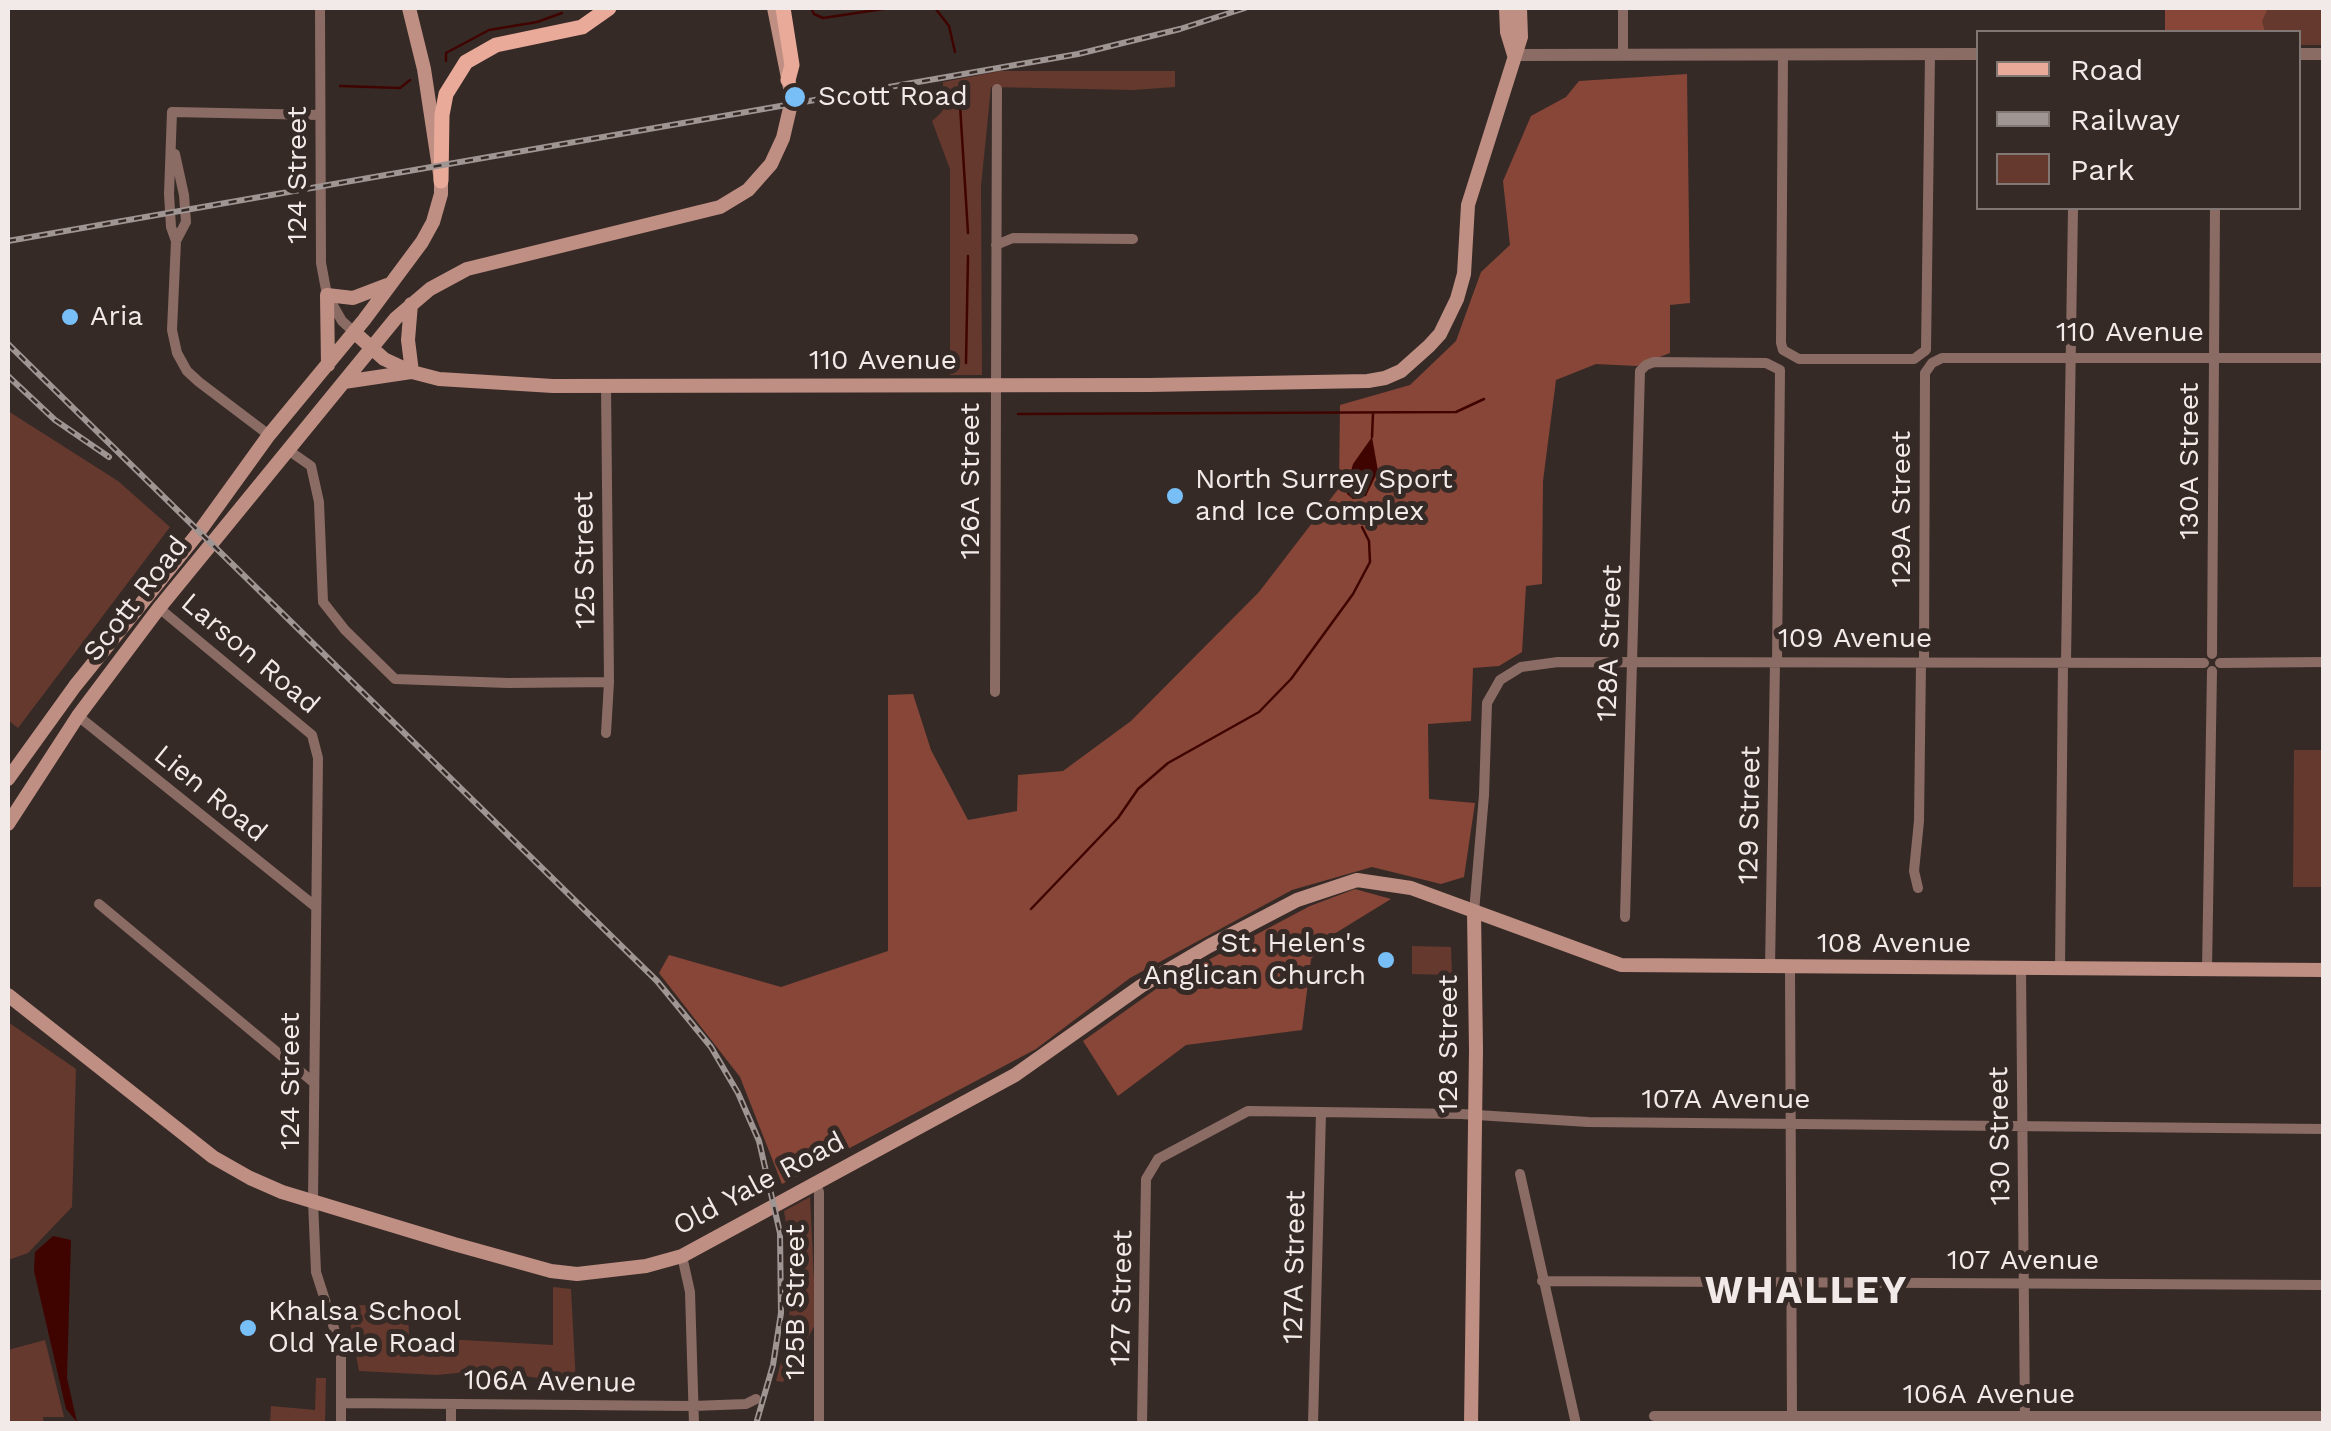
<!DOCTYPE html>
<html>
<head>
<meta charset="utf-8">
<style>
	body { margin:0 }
	#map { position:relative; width:2331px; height:1431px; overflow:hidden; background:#362a27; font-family:"Work Sans",sans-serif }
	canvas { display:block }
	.frame { position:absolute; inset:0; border:10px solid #f2eae8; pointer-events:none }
	.legend { position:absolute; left:1976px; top:30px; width:325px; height:180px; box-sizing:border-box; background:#362a27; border:2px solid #817774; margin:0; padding:12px 18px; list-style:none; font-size:30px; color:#f2eae8 }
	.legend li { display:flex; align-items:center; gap:20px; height:50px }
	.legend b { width:50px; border:2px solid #817774 }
</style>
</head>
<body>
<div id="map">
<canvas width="2331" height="1431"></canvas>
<div class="frame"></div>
<ul class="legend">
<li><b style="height:12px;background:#e9aa9a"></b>Road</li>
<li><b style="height:12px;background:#9f9593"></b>Railway</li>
<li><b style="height:28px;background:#66392e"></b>Park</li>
</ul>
</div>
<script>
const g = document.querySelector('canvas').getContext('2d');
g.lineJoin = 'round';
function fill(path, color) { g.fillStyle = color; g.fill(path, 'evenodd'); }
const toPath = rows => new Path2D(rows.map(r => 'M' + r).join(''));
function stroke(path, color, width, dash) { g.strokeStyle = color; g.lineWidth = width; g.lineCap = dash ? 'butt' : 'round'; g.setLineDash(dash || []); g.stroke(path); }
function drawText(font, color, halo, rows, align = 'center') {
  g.font = font + ' "Work Sans",sans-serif'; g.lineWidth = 10; g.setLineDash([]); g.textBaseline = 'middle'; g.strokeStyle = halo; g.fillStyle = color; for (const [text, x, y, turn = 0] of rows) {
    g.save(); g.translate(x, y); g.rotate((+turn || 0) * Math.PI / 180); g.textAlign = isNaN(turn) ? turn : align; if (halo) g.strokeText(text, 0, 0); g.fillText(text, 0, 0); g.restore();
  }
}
fill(toPath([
	[2165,8,2323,8,2323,45,2299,45,2298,32,2165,32],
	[1000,71,1175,71,1175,87,1133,90,991,87,981,186,982,375,950,375,950,169,932,121,942,112,943,82],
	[8,411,118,481,170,527,18,728,8,720],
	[2294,750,2323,750,2323,887,2293,887],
	[1412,946,1451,947,1452,975,1412,974],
	[8,1022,76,1069,72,1207,28,1253,8,1260],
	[810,1197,816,1323,783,1382,776,1381,789,1332,791,1253,784,1211],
	[553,1287,571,1289,576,1384,486,1370,437,1375,359,1371,347,1305,408,1306,409,1337,553,1345],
	[45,1340,64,1417,43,1417,44,1423,8,1423,8,1350],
	[316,1378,326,1378,325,1423,270,1423,271,1406,315,1410]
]), '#66392e');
fill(toPath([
	[2165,8,2268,8,2262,21,2265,32,2165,32],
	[1687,74,1690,303,1670,305,1670,353,1637,366,1596,364,1556,380,1543,481,1542,584,1526,586,1522,652,1499,666,1473,668,1471,721,1428,724,1429,799,1475,803,1464,877,1441,884,1372,867,1292,890,1130,978,1036,1049,782,1184,740,1077,659,973,669,955,781,987,888,951,888,695,913,694,931,750,968,820,1017,811,1018,775,1063,771,1131,721,1259,592,1339,488,1340,405,1410,385,1456,341,1481,272,1510,245,1503,181,1531,116,1566,97,1579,81],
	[1355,889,1391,899,1334,934,1311,959,1302,1030,1186,1045,1118,1096,1083,1041,1163,984,1310,906]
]), '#874637');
fill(toPath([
	[1372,437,1378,471,1366,496,1353,499,1347,494,1347,485,1353,464],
	[53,1236,71,1240,67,1378,77,1422,66,1409,34,1271,35,1252]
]), '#400400');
stroke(toPath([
	[811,8,814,14,823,18,890,8],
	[935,8,949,26,955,52],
	[446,61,446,53,489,30,537,22,562,13],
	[340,86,400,88,410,80],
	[959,89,968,233],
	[966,363,968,256],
	[1018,414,1456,412,1484,399],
	[1372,437,1373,413],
	[1031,909,1118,818,1138,789,1168,763,1259,712,1291,679,1353,594,1370,562,1369,541,1362,527]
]), '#400400', 2.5);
stroke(toPath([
	[320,8,321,263,327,295,342,321,354,332],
	[1623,8,1623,54],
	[1783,54,1781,343,1783,350,1799,359,1914,359,1926,350,1930,54],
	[175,154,184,195,186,222,176,241],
	[996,245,1013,238,1133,239],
	[606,386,609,682,606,733],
	[269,435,199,382,187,371,177,353,172,330,176,241,171,227,169,194,172,112,320,115],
	[288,450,311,466,319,502,323,602,345,630,395,679,508,683,609,682],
	[159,608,312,735,318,758,313,1201,316,1272,341,1350,341,1424],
	[2212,654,2215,208],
	[1924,662,1925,373,1932,363,1942,358,2324,358],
	[2066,662,2073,208],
	[2220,663,2324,662],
	[995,692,997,89],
	[78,716,316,907],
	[1918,888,1914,871,1919,821,1921,662],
	[99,904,313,1082],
	[1474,912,1484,795,1487,703,1500,680,1521,667,1558,662,2204,663],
	[1625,917,1640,371,1646,365,1654,362,1766,363,1780,370,1777,662],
	[1770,968,1775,662],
	[1790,969,1792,1423],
	[2021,969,2025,1423],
	[2060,969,2063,662],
	[2207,970,2212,671],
	[1520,1174,1576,1424],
	[814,1182,819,1192,819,1424],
	[682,1256,690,1292,694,1424],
	[1542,1281,2324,1285],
	[342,1403,693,1406,746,1404,756,1399],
	[1654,1416,2324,1416],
	[451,1424,451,1404],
	[1142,1424,1146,1179,1158,1159,1248,1111,1461,1114,1588,1122,2324,1129],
	[1313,1424,1321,1112]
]), '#8b6c65', 10);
stroke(toPath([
	[2298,54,2324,54],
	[1514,55,1978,54]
]), '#8b6c65', 12);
stroke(toPath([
	[774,8,790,88],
	[1506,8,1507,32,1514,55],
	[411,304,408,340,412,372],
	[354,332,384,359,412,372,439,379,553,386,1149,385,1368,381,1385,378,1401,371,1429,346,1440,334,1457,299,1464,274,1468,205,1521,37,1520,8],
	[328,365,327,295,353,298,387,285],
	[344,382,411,372],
	[8,779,75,686,199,532,269,435,364,320,422,242,433,222,441,194,441,181,424,69,409,8],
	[8,824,78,716,159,608,396,318,430,289,467,269,720,207,748,190,771,164,783,138,790,108],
	[8,995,213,1157,250,1178,282,1192,454,1244,551,1271,577,1274,646,1266,682,1256,1015,1075,1141,986,1209,946,1297,900,1357,880,1411,888,1621,965,2324,970],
	[1471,1424,1476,1050,1474,912]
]), '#c08f83', 14);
stroke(toPath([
	[783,8,792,65,788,80],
	[441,181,442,115,446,94,466,62,496,45,582,27,609,8]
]), '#e9aa9a', 15);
const rail = toPath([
	[8,241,1078,54,1180,29,1245,8],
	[8,344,657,981,711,1047,738,1093,759,1141,780,1233,781,1313,773,1365,756,1424],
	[8,376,55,420,109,457]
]);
stroke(rail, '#9f9593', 6);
stroke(rail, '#362a27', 2.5, [8]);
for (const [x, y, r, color] of [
	[795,97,12,"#78bff8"],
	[70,317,10,"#78bff8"],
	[1175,496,10,"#78bff8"],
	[1386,960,10,"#78bff8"],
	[248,1328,10,"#78bff8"]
]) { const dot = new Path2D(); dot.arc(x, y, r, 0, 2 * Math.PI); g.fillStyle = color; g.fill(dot); stroke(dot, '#362a27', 4); }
drawText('28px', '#f2eae8', '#362a27', [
	["Scott Road",818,97],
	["Aria",90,317],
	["North Surrey Sport",1195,480],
	["and Ice Complex",1195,512],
	["St. Helen's",1366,944,"right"],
	["Anglican Church",1366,976,"right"],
	["Khalsa School",268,1312],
	["Old Yale Road",268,1344]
], 'left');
drawText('28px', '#f2eae8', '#362a27', [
	["124 Street",298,175,-90],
	["110 Avenue",2130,333],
	["110 Avenue",883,361],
	["130A Street",2190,461,-90],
	["126A Street",971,481,-90],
	["129A Street",1902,509,-90],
	["125 Street",585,560,-91],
	["Scott Road",136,599,-52],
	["109 Avenue",1855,639],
	["128A Street",1610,643,-88],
	["Larson Road",250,654,40],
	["Lien Road",210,794,39],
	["129 Street",1750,815,-89],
	["108 Avenue",1894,944],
	["128 Street",1449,1044,-90],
	["124 Street",291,1081,-90],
	["107A Avenue",1726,1100],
	["130 Street",2000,1136,-91],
	["Old Yale Road",759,1184,-28],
	["107 Avenue",2023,1261],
	["127A Street",1295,1267,-89],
	["127 Street",1122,1298,-89],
	["125B Street",796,1302,-90],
	["106A Avenue",550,1382,1],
	["106A Avenue",1989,1395]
]);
g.letterSpacing = '2.5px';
drawText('bold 38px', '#f2eae8', '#362a27', [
	["WHALLEY",1807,1292]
]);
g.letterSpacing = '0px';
</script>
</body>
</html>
